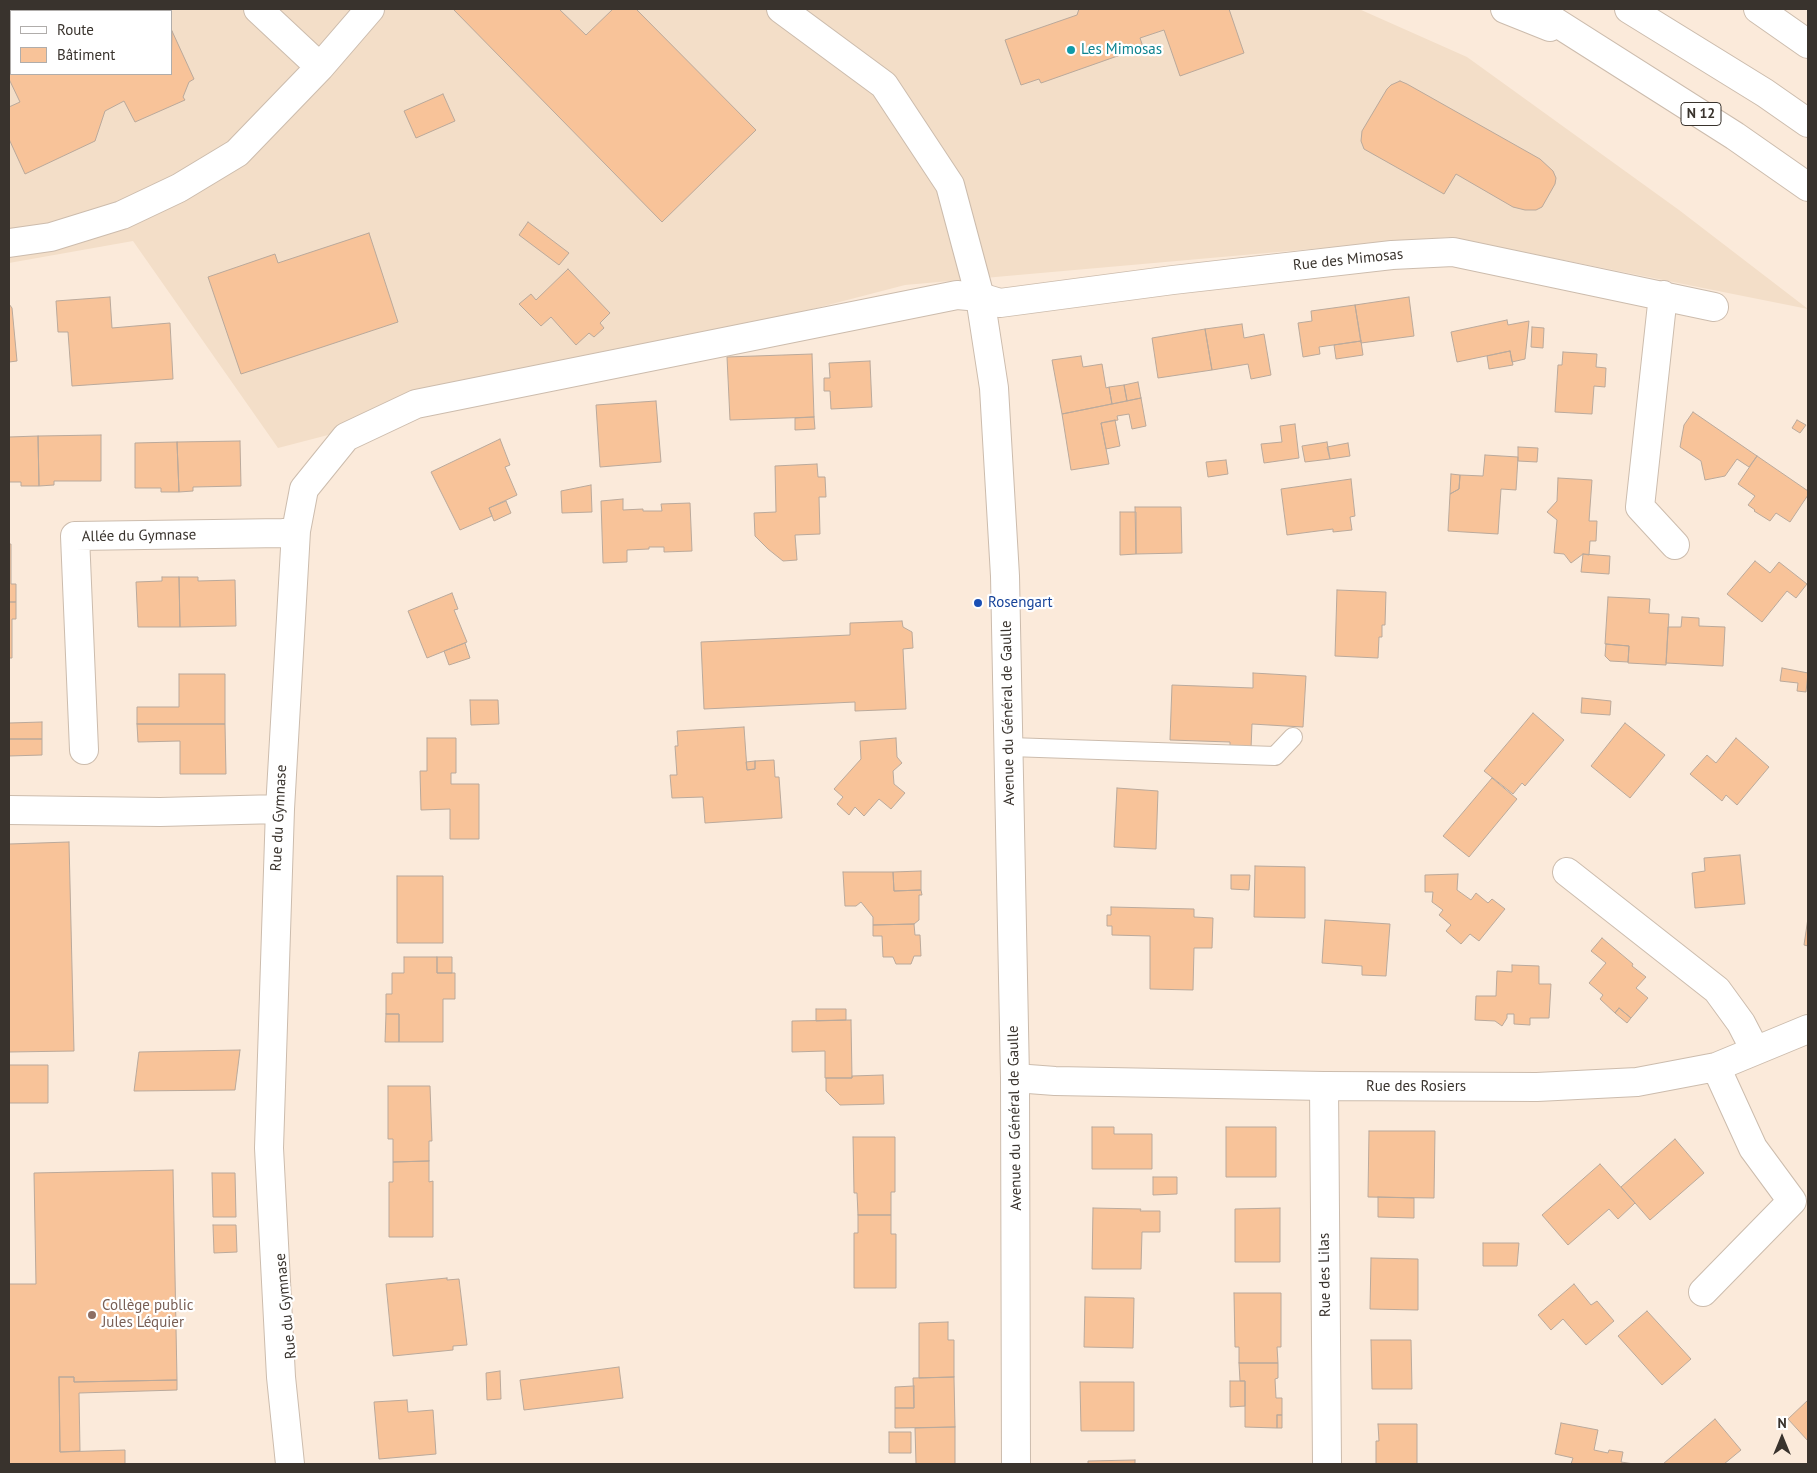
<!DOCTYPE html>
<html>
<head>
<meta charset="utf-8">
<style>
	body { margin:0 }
	#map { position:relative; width:1817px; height:1473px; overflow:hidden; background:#fbeada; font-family:"PT Sans",sans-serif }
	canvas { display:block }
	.frame { position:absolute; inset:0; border:10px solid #39332d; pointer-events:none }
	.legend { position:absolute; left:10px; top:10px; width:162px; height:65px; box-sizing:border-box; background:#fff; border:1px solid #b0adab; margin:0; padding:6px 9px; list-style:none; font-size:15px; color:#39332d }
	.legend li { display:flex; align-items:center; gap:10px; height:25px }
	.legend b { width:25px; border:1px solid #b0adab }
	.north { position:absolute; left:1757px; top:1413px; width:50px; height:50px; -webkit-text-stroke:4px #fff; paint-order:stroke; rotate:0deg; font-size:14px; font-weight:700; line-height:20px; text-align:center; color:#39332d }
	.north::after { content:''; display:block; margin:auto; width:18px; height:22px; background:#39332d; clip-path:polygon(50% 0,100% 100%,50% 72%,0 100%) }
</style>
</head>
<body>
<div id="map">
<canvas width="1817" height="1473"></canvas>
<div class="frame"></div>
<ul class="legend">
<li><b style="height:6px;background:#fff"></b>Route</li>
<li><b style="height:14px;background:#f8c399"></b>Bâtiment</li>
</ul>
<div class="north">N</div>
</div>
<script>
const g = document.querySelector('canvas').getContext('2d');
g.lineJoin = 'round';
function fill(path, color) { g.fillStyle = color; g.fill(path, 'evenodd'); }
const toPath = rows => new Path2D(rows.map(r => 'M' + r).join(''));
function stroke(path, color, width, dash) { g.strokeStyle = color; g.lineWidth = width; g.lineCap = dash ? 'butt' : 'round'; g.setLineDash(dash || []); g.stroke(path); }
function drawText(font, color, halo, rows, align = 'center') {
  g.font = font + ' "PT Sans",sans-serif'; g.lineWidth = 4.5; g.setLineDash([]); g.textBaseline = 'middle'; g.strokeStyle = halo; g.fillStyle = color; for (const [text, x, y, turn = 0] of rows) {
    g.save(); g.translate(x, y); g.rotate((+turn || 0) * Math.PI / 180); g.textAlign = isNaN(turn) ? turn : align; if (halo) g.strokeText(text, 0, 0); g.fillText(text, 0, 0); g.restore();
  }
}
fill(toPath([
	[9,9,1359,9,1467,57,1679,210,1808,309,1448,237,905,285,278,448,133,241,9,263],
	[11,11,171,11,171,74,11,74]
]), '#f3dec8');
const building = toPath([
	[19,9,133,9,134,11,20,11,19,9],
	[453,9,559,9,586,35,613,9,636,9,756,130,662,222,453,9],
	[1079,9,1229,9,1244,53,1180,76,1164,30,1140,38,1143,47,1041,83,1039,79,1021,85,1005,40,1077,15,1079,9],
	[172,31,194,79,189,82,183,97,185,100,135,122,124,101,105,111,95,141,25,174,9,139,9,107,20,102,9,79,9,33,11,32,11,74,171,74,172,31],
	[1400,81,1407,84,1540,159,1553,171,1556,178,1555,184,1542,207,1536,210,1525,210,1513,207,1456,174,1444,194,1364,149,1361,141,1362,131,1387,89,1391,85,1400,81],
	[443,94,455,121,416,138,404,111,443,94],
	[528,222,569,253,559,265,519,235,528,222],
	[369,233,398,322,241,374,208,277,275,254,278,263,369,233],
	[568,269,610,313,600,323,604,328,594,337,589,333,576,345,551,317,541,326,519,304,531,294,536,300,568,269],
	[110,297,112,328,170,323,173,379,72,386,68,332,58,332,56,301,110,297],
	[1409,297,1414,336,1361,343,1355,305,1409,297],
	[9,304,12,308,17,361,9,362,9,304],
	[1355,305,1361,341,1319,347,1320,354,1303,357,1298,323,1312,321,1311,311,1355,305],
	[1507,320,1508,325,1529,321,1525,359,1512,362,1510,351,1457,362,1451,332,1507,320],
	[1242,324,1244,338,1264,334,1271,375,1251,379,1248,364,1212,370,1205,329,1242,324],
	[1532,327,1544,328,1543,348,1531,347,1532,327],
	[1205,329,1212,370,1158,378,1152,338,1205,329],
	[1361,341,1363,355,1336,359,1334,345,1361,341],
	[1510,351,1513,365,1489,369,1487,356,1510,351],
	[1563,352,1597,354,1596,367,1606,368,1605,387,1594,386,1592,414,1555,412,1558,365,1562,365,1563,352],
	[812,354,814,417,730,420,727,357,812,354],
	[1081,356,1083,367,1102,364,1106,388,1109,387,1112,404,1062,414,1052,360,1081,356],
	[870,361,872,407,831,409,830,391,824,391,824,378,830,378,829,363,870,361],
	[1138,382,1141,398,1127,401,1124,385,1138,382],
	[1124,385,1127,401,1112,404,1109,387,1124,385],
	[1141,398,1146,426,1132,429,1129,414,1117,416,1118,420,1101,423,1109,464,1071,470,1062,414,1141,398],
	[656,401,661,462,600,467,596,405,656,401],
	[1693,412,1757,456,1749,467,1737,459,1725,476,1705,480,1701,461,1680,447,1684,425,1693,412],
	[814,417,815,429,795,430,795,418,814,417],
	[1115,420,1120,446,1106,449,1101,423,1115,420],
	[1797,420,1806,425,1800,433,1792,428,1797,420],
	[1295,424,1299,458,1264,463,1261,444,1282,442,1280,426,1295,424],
	[101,435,101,481,54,481,54,485,39,486,38,436,101,435],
	[38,436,39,486,21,486,21,482,9,482,9,437,38,436],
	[500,439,510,465,505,467,517,495,489,508,492,516,460,530,431,472,500,439],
	[240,441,241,486,193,487,193,491,179,492,177,442,240,441],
	[177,442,179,492,161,492,161,488,135,488,135,443,177,442],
	[1327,442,1330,459,1305,462,1302,446,1327,442],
	[1348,443,1350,456,1330,459,1327,447,1348,443],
	[1518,447,1538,448,1537,462,1518,461,1518,447],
	[1485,455,1518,457,1516,490,1501,489,1498,534,1448,531,1450,494,1459,489,1460,475,1483,476,1485,455],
	[1757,456,1808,491,1808,495,1790,522,1776,513,1770,521,1754,511,1755,510,1748,505,1755,496,1738,484,1757,456],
	[1226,460,1228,474,1208,477,1206,462,1226,460],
	[817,464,818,477,825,477,826,497,819,497,820,534,795,535,797,560,783,561,768,549,755,536,754,513,776,512,775,466,817,464],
	[1451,474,1460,475,1459,489,1450,494,1451,474],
	[1558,478,1592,480,1589,521,1597,521,1596,541,1590,541,1589,555,1583,554,1571,563,1564,554,1554,553,1557,520,1547,512,1557,501,1558,478],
	[1351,479,1355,516,1350,517,1352,530,1333,532,1333,529,1287,535,1281,489,1351,479],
	[591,485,592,512,562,513,561,491,591,485],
	[623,499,623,510,643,509,643,511,662,511,661,504,690,503,692,551,664,552,664,547,649,547,649,549,627,550,627,562,603,563,601,501,623,499],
	[506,501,511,513,494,521,489,508,506,501],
	[1135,507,1181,507,1182,553,1136,554,1135,507],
	[1120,512,1136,512,1136,554,1120,555,1120,512],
	[9,544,11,544,11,584,16,584,16,602,9,602,9,544],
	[1583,554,1610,556,1609,574,1581,572,1583,554],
	[1755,561,1770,573,1779,562,1807,584,1796,598,1787,591,1762,622,1727,594,1755,561],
	[162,577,179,577,180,627,138,627,136,582,162,581,162,577],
	[179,577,198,577,198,581,235,580,236,626,180,627,179,577],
	[1337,590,1386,592,1385,625,1382,625,1382,637,1379,637,1378,658,1335,656,1337,590],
	[452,593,458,609,454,610,467,642,427,658,408,611,452,593],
	[1608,597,1650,599,1649,613,1669,614,1666,665,1628,663,1629,646,1605,644,1608,597],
	[9,602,16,602,16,619,12,619,12,658,9,658,9,602],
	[1682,617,1699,618,1699,626,1725,627,1723,666,1666,663,1668,627,1681,627,1682,617],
	[902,621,903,627,912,632,913,648,903,649,906,709,855,711,855,702,704,709,701,642,850,635,850,623,902,621],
	[465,643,470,658,449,665,444,651,465,643],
	[1606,644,1629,646,1628,662,1610,661,1605,656,1606,644],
	[1782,668,1808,673,1806,692,1797,691,1798,683,1780,681,1782,668],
	[1253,673,1306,676,1303,727,1252,724,1251,749,1230,748,1230,742,1170,740,1172,685,1253,688,1253,673],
	[179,674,225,674,225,724,137,724,137,707,179,707,179,674],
	[1582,698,1611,701,1610,715,1581,713,1582,698],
	[470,700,498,700,499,724,471,725,470,700],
	[1533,713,1564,740,1525,786,1522,783,1513,794,1484,771,1533,713],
	[42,722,42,739,9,739,9,723,42,722],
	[1625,723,1665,755,1630,798,1591,766,1625,723],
	[137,724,225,724,226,774,180,774,180,741,138,742,137,724],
	[744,727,747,770,755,769,755,761,774,760,775,777,779,777,782,818,705,823,703,797,672,798,670,775,677,775,675,746,678,746,677,731,744,727],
	[427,738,456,738,456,773,451,773,451,784,479,784,479,839,450,839,450,809,421,810,420,771,427,771,427,738],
	[896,738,897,757,902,763,893,771,894,784,905,793,891,809,879,799,864,816,855,807,849,815,837,804,843,797,834,789,861,759,860,741,896,738],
	[1736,738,1769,767,1737,805,1726,795,1722,801,1690,774,1707,755,1716,763,1736,738],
	[9,739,42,739,42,755,9,756,9,739],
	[755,761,755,769,747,770,746,762,755,761],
	[1492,778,1517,799,1469,857,1443,836,1492,778],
	[1117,788,1158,791,1156,849,1114,847,1117,788],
	[69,842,74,1051,9,1052,9,844,69,842],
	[1740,855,1745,904,1695,908,1692,873,1705,871,1704,858,1740,855],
	[1255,866,1305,867,1305,918,1254,917,1255,866],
	[921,871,921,890,894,891,893,872,921,871],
	[843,872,893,872,894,891,921,890,922,895,919,895,919,920,914,924,873,925,873,917,861,902,856,906,845,906,843,872],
	[1458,874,1457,890,1471,900,1476,893,1488,903,1492,899,1505,909,1479,941,1470,934,1461,944,1446,931,1451,925,1439,915,1443,910,1432,902,1433,892,1425,892,1425,875,1458,874],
	[1231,875,1250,875,1249,890,1231,889,1231,875],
	[397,876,443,876,443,943,397,943,397,876],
	[1111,907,1194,909,1194,917,1213,918,1212,948,1194,948,1193,990,1150,989,1150,936,1112,935,1112,926,1107,926,1107,915,1111,915,1111,907],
	[1808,918,1808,946,1804,945,1808,918],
	[1325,920,1390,924,1386,976,1362,975,1362,966,1322,963,1325,920],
	[914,924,915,935,920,935,921,956,914,956,911,964,896,964,893,957,883,957,882,936,873,936,873,925,914,924],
	[1602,938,1633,964,1632,966,1646,977,1636,988,1648,998,1631,1018,1619,1008,1615,1013,1600,999,1603,995,1589,983,1606,963,1591,951,1602,938],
	[404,957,437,957,437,973,455,973,455,999,443,999,443,1042,399,1042,399,1014,386,1014,386,994,392,994,392,973,404,973,404,957],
	[437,957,452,957,452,973,437,973,437,957],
	[1512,965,1539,966,1539,984,1551,984,1549,1018,1530,1018,1530,1025,1514,1024,1514,1014,1507,1014,1507,1018,1502,1026,1495,1021,1475,1020,1476,996,1496,996,1497,971,1512,972,1512,965],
	[1619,1008,1631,1018,1627,1023,1615,1013,1619,1008],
	[816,1009,846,1009,846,1020,816,1021,816,1009],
	[386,1014,399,1014,399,1042,385,1042,386,1014],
	[851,1020,852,1078,825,1078,825,1051,792,1052,792,1021,851,1020],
	[240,1050,235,1090,134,1091,139,1052,240,1050],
	[9,1065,48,1065,48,1103,9,1103,9,1065],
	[883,1075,884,1104,840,1105,826,1091,826,1078,852,1078,852,1076,883,1075],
	[388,1086,430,1086,432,1141,429,1141,429,1161,393,1162,393,1139,388,1139,388,1086],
	[1092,1127,1114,1127,1114,1134,1152,1134,1152,1169,1092,1169,1092,1127],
	[1226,1127,1276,1127,1276,1177,1226,1177,1226,1127],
	[1369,1131,1435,1131,1434,1198,1368,1197,1369,1131],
	[853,1137,895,1137,895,1192,891,1192,891,1215,858,1215,857,1193,854,1193,853,1137],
	[1675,1139,1704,1173,1650,1220,1621,1187,1675,1139],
	[429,1161,429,1182,433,1181,433,1237,389,1237,389,1182,393,1182,393,1162,429,1161],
	[1600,1164,1635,1203,1618,1219,1609,1209,1568,1245,1542,1215,1600,1164],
	[173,1170,177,1380,74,1382,74,1377,59,1377,60,1452,125,1450,125,1464,9,1464,9,1284,36,1284,34,1173,173,1170],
	[212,1173,235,1173,236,1217,213,1217,212,1173],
	[1153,1177,1177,1177,1177,1194,1153,1195,1153,1177],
	[1378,1197,1414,1198,1414,1218,1378,1217,1378,1197],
	[1093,1208,1141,1209,1140,1211,1160,1211,1160,1232,1142,1232,1141,1269,1092,1269,1093,1208],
	[1280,1208,1280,1262,1235,1262,1235,1209,1280,1208],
	[858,1215,891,1215,891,1234,896,1234,896,1288,854,1288,854,1233,858,1233,858,1215],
	[213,1225,236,1225,237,1252,214,1253,213,1225],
	[1483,1243,1519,1243,1517,1266,1483,1266,1483,1243],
	[1371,1258,1418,1259,1418,1310,1370,1309,1371,1258],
	[447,1278,447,1280,459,1279,467,1345,453,1346,453,1350,393,1356,386,1284,447,1278],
	[1574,1284,1591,1305,1597,1301,1614,1321,1586,1345,1563,1319,1551,1330,1538,1315,1574,1284],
	[1234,1293,1281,1293,1281,1347,1277,1347,1278,1363,1239,1363,1239,1347,1235,1347,1234,1293],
	[1085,1297,1134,1298,1133,1348,1084,1347,1085,1297],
	[1647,1311,1691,1359,1662,1385,1618,1336,1647,1311],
	[948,1322,948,1340,954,1340,954,1377,919,1378,919,1323,948,1322],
	[1371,1340,1411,1340,1412,1389,1372,1389,1371,1340],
	[1239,1363,1278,1363,1278,1378,1275,1379,1276,1398,1282,1398,1282,1415,1277,1415,1277,1428,1245,1427,1245,1381,1240,1381,1239,1363],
	[619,1367,623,1398,524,1410,520,1380,619,1367],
	[500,1371,501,1399,487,1400,486,1373,500,1371],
	[59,1377,74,1377,74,1382,177,1380,177,1390,79,1393,80,1451,60,1452,59,1377],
	[954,1377,955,1427,895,1428,895,1408,914,1408,913,1378,954,1377],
	[1230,1381,1245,1381,1245,1406,1230,1407,1230,1381],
	[1080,1382,1134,1382,1134,1431,1081,1431,1080,1382],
	[914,1386,914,1408,895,1408,895,1387,914,1386],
	[407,1400,408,1412,433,1410,436,1454,379,1459,374,1402,407,1400],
	[1808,1400,1808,1441,1788,1419,1808,1400],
	[1277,1415,1282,1415,1282,1428,1277,1428,1277,1415],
	[1715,1419,1741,1450,1724,1464,1663,1464,1715,1419],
	[1561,1423,1598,1430,1594,1450,1608,1453,1609,1450,1623,1452,1621,1462,1634,1464,1571,1464,1573,1458,1555,1454,1561,1423],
	[1378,1424,1417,1424,1417,1464,1376,1464,1376,1441,1379,1441,1378,1424],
	[955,1427,955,1464,916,1464,915,1428,955,1427],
	[889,1432,911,1432,911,1453,889,1453,889,1432],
	[1135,1460,1135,1464,1088,1464,1088,1461,1135,1460]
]);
fill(building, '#f8c399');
stroke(building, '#baa99b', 1);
const lane = toPath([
	[1010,747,1275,756,1293,737]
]);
const street = toPath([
	[258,9,320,67],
	[1758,9,1808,44],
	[9,243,51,237,122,215,179,188,237,153,320,67,370,9],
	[1663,295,1640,507,1675,545],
	[84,750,75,536,283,533,296,531],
	[9,810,160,812,280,809],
	[1567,872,1717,990,1741,1023,1755,1050],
	[1015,1078,1055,1081,1324,1086,1537,1087,1637,1082,1716,1067,1808,1029],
	[1324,1086,1327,1464],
	[1703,1292,1792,1201,1753,1148,1716,1067],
	[290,1464,281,1377,269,1148,280,809,296,531,304,489,346,437,416,404,957,295,980,297,1000,303,1173,280,1392,255,1453,252,1714,307]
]);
const secondary = toPath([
	[781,9,884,85,950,185,980,297,994,388,1005,576,1015,1078,1016,1464]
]);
const highway = toPath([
	[1505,9,1550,27],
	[1535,9,1735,136,1808,187],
	[1629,9,1765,93,1808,123]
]);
stroke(lane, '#ccbcad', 20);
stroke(street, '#ccbcad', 30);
stroke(secondary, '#ccbcad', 30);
stroke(highway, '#ccbcad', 30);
stroke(lane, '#fff', 18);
stroke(street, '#fff', 28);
stroke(secondary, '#fff', 28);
stroke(highway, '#fff', 28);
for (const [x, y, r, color] of [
	[1071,50,5,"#0f9aa8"],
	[978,603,5,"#1a4fb4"],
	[92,1315,5,"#8d6e63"]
]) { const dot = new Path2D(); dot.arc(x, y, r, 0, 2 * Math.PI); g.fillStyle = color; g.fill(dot); stroke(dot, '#fff', 2); }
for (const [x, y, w] of [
	[1701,114,40]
]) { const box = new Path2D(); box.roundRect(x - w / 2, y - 11.5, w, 23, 4); g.fillStyle = '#fff'; g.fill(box); stroke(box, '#39332d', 1); }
drawText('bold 14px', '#39332d', null, [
	["N 12",1701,114]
]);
drawText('15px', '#0d838f', '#fff', [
	["Les Mimosas",1081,50]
], 'left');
drawText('15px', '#39332d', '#fff', [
	["Rue des Mimosas",1348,260,-6],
	["Allée du Gymnase",139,536,-1],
	["Avenue du Général de Gaulle",1008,713,-91],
	["Rue du Gymnase",279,818,-87],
	["Rue des Rosiers",1416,1087],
	["Avenue du Général de Gaulle",1015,1118,-91],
	["Rue des Lilas",1325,1275,-91],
	["Rue du Gymnase",286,1306,-96]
]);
drawText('15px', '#164399', '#fff', [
	["Rosengart",988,603]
], 'left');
drawText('15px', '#785e54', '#fff', [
	["Collège public",102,1306],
	["Jules Léquier",102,1323]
], 'left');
</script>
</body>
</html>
